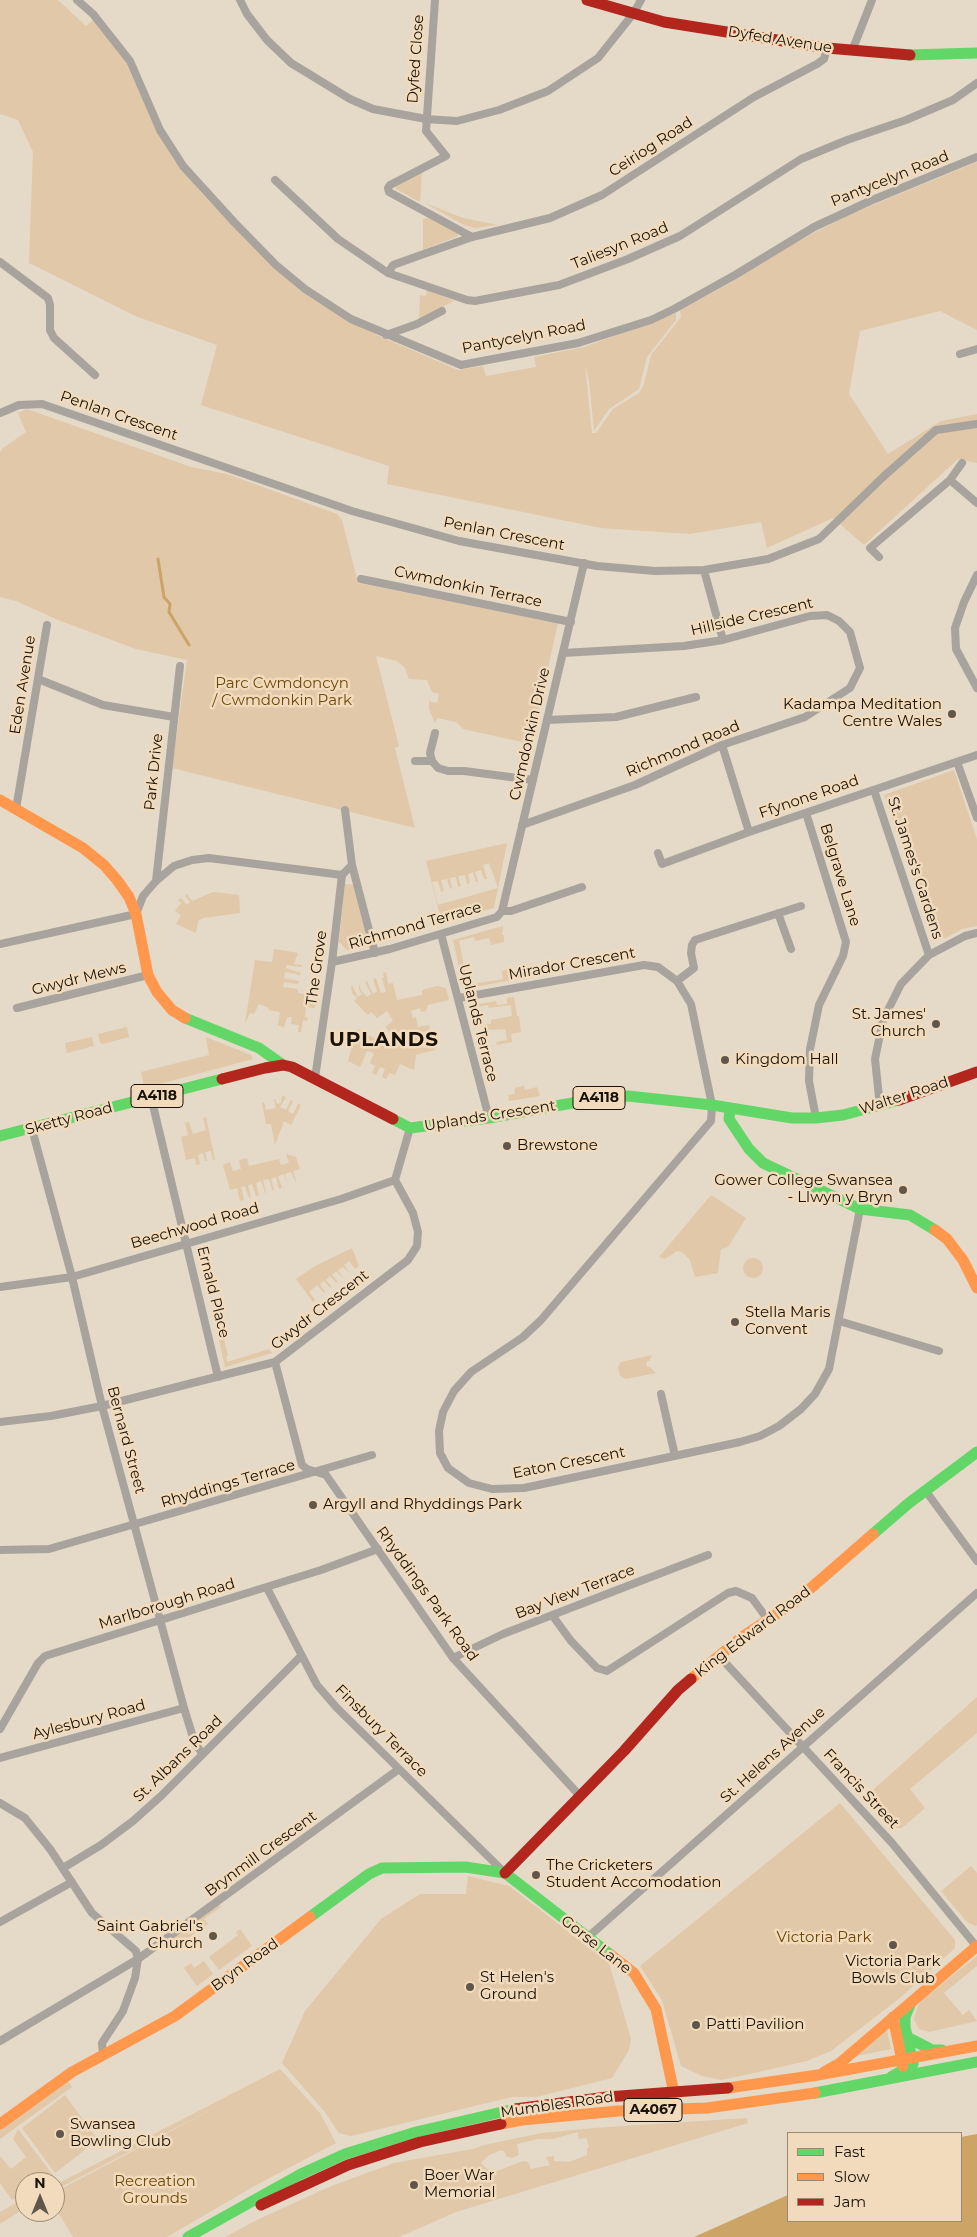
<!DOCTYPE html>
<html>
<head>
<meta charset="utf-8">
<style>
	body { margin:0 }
	#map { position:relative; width:977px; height:2237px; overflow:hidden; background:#e5d9c8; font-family:Montserrat,sans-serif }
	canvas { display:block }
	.legend { position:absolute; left:787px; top:2132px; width:175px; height:90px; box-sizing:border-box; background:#f1dbbc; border:1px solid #9a8a73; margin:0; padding:6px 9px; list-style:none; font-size:15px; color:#181106 }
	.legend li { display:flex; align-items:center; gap:10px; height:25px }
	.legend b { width:25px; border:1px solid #9a8a73 }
	.north { position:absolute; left:15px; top:2172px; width:50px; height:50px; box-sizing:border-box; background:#f1dbbc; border:1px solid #9a8a73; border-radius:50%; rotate:0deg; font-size:14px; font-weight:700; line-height:20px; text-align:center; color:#181106 }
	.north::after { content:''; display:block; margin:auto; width:18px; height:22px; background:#60574a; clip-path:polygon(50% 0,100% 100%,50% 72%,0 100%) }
</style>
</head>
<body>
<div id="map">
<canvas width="977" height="2237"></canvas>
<ul class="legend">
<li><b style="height:6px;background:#63d668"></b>Fast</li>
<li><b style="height:6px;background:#ff974d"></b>Slow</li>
<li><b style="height:6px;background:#b3261e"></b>Jam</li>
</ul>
<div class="north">N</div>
</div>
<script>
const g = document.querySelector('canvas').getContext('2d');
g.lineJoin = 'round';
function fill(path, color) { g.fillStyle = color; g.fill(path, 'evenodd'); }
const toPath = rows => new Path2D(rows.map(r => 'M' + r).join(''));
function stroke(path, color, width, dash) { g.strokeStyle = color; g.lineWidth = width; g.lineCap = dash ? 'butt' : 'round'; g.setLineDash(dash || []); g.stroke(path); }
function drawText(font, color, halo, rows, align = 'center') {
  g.font = font + ' Montserrat,sans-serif'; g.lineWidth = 5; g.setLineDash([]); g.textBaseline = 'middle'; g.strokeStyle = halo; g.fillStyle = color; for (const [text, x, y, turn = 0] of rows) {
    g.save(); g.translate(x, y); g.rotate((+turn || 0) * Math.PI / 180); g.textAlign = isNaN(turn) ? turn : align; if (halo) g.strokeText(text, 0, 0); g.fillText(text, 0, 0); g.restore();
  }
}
fill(toPath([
	[0,0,58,0,86,26,93,20,124,58,152,121,173,159,203,195,248,242,313,299,379,336,458,370,483,366,486,376,536,367,534,357,584,347,676,313,676,320,647,357,639,389,609,409,594,431,589,380,585,365,592,433,596,433,613,409,639,393,644,384,651,355,681,317,680,310,723,287,798,241,849,215,977,162,977,330,940,311,860,331,849,394,888,454,941,421,977,414,977,463,958,459,864,545,833,518,767,548,761,522,690,534,601,528,387,484,389,466,201,405,217,345,135,316,29,263,33,152,18,120,0,114],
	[422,171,420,202,396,189,396,185],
	[425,203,463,218,498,225,475,228,464,225],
	[431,217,458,232,458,236,423,250,423,219],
	[427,289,454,301,419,319,420,295,426,296],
	[27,409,191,467,227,474,337,514,342,520,358,583,558,623,530,748,527,743,463,729,456,722,437,718,435,723,429,709,429,701,437,703,439,694,432,692,427,680,409,679,405,668,397,661,376,656,399,746,395,748,415,828,172,768,187,660,136,649,58,620,16,601,0,597,0,452,3,448,26,432,18,413],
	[954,770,977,839,977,926,962,929,946,938,932,934,884,795],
	[507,843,494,908,472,914,470,908,467,910,469,915,442,923,426,861],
	[489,863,498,888,438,905,432,882,438,881,441,892,444,891,441,880,447,879,450,889,452,888,450,878,456,877,458,887,461,886,458,876,465,875,467,884,470,883,468,874,473,872,476,882,478,881,475,872,481,870,484,879,487,879,483,865],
	[345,884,356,885,369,939,366,947,347,950,339,942],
	[213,892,239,895,240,913,203,918,198,921,196,933,176,924,181,915,175,911,181,903,178,900,181,898,187,905,190,902,185,896,187,894,192,901],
	[503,926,502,935,504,935,504,942,491,945,489,938,475,941,474,937,459,941,468,985,503,979,502,971,510,969,512,980,464,989,453,940],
	[274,949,298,953,294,964,302,965,302,967,286,965,286,968,301,973,300,975,285,972,284,978,299,981,298,984,284,982,283,987,298,989,298,993,317,996,311,995,311,999,316,1000,315,1008,306,1007,305,1017,308,1018,307,1021,303,1020,301,1032,298,1032,299,1025,291,1024,292,1017,287,1017,284,1028,278,1025,280,1012,268,1010,269,1008,259,1004,254,1014,250,1013,245,1023,255,960,272,962],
	[386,972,388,984,393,983,397,1000,422,995,422,991,425,989,437,986,446,988,449,1000,428,1005,426,1011,421,1012,420,1008,411,1011,413,1018,416,1017,418,1027,429,1025,430,1030,419,1033,423,1048,434,1046,435,1050,416,1055,414,1070,400,1064,395,1075,389,1073,386,1079,382,1077,385,1069,380,1067,376,1075,372,1073,375,1066,370,1063,374,1053,367,1051,360,1067,348,1061,357,1029,389,1046,396,1039,385,1027,393,1021,387,1011,377,1018,371,1012,368,1015,354,1001,357,998,352,993,351,986,352,985,358,997,362,994,359,990,359,984,361,990,367,997,371,994,365,982,367,981,373,994,377,991,373,979,376,978,381,993,386,992,382,978,384,977,383,973],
	[514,997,517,1016,519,1016,521,1032,511,1034,512,1042,478,1049,476,1040,482,1039,484,1047,497,1045,496,1042,507,1040,505,1029,483,1030,482,1025,491,1024,491,1020,512,1016,511,1005,489,1008,488,1005,476,1007,477,1014,470,1015,468,1006,496,1001,497,1005,507,1004,507,998],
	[127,1027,129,1037,103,1044,100,1043,98,1034],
	[92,1037,94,1046,67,1053,65,1043],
	[206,1037,251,1055,253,1059,148,1087,144,1086,141,1072,209,1055],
	[524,1086,525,1090,537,1087,540,1096,509,1101,508,1095,514,1094,515,1088],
	[282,1096,286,1097,280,1107,286,1110,291,1100,293,1101,288,1111,293,1114,298,1104,301,1105,291,1125,284,1121,275,1145,271,1124,266,1124,262,1103,264,1102,266,1110,276,1108,274,1099,275,1099,277,1104,281,1103],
	[206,1117,215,1160,213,1160,211,1151,205,1152,207,1161,205,1161,203,1153,198,1155,200,1164,196,1165,195,1158,186,1160,181,1137,188,1135,185,1123,188,1122,189,1122,193,1134,206,1130,203,1118],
	[286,1154,296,1157,300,1169,293,1171,297,1184,291,1172,285,1174,288,1186,284,1174,278,1176,282,1188,279,1189,276,1177,271,1179,274,1190,272,1190,269,1179,263,1180,266,1193,265,1193,261,1181,256,1183,259,1195,256,1196,252,1184,248,1185,251,1197,249,1198,245,1186,241,1187,244,1200,240,1201,237,1188,230,1190,223,1165,230,1162,233,1171,241,1169,239,1160,247,1158,249,1166,279,1159,281,1165,289,1163],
	[711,1195,746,1218,728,1247,721,1249,718,1273,695,1277,690,1260,682,1252,677,1251,665,1259,659,1257],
	[352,1248,359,1266,355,1269,349,1261,344,1265,350,1273,343,1267,338,1270,343,1278,336,1271,332,1275,338,1282,336,1283,330,1276,326,1280,332,1287,330,1288,324,1281,320,1284,325,1292,324,1293,317,1285,309,1292,315,1300,313,1302,296,1279,315,1266],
	'743 1268a10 10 0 1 1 20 0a10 10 0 1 1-20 0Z',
	[224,1339,228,1356,226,1356,227,1362,269,1349,272,1353,225,1367,219,1340],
	[652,1355,649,1361,646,1362,647,1367,650,1367,656,1373,626,1379,620,1376,618,1367,621,1362],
	[977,1697,977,1733,910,1789,925,1808,902,1828,893,1828,864,1798],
	[840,1803,955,1940,955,1948,901,1997,831,2051,807,2061,722,2080,702,2076,681,2066,662,2000,640,1966],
	[971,1866,977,1873,977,1925,975,1926,967,1922,941,1891],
	[468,1876,509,1886,609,1963,631,2039,629,2050,612,2078,536,2097,512,2097,351,2136,339,2133,324,2111,282,2063,305,2011,381,1919,420,1894,466,1894],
	[218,1903,221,1907,204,1919,208,1924,187,1939,170,1940],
	[240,1929,252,1946,219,1970,209,1957,238,1935,236,1932],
	[977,1956,977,1966,944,1993,963,2015,969,2010,977,2021,929,2032,919,2029,914,2019,918,2005,923,1999],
	[204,1961,213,1974,197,1986,184,1968,191,1963,194,1968],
	[887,2030,891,2049,857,2056,857,2055],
	[280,2069,320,2113,336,2143,258,2184,167,2237,73,2237,55,2207,55,2192,236,2097,55,2190,55,2185],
	[68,2081,72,2087,0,2139,0,2128],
	[65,2095,98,2140,55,2173,22,2128],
	[747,2118,748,2123,456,2212,399,2237,225,2237,257,2220,329,2187,394,2163,473,2149,484,2145,542,2133,594,2128],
	[578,2132,579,2139,586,2138,589,2147,587,2149,587,2155,569,2162,554,2161,554,2156,546,2157,550,2165,531,2169,528,2162,523,2161,497,2171,487,2169,481,2163,489,2155,499,2151,504,2151,507,2157,512,2158,519,2155,517,2144,538,2139,553,2139],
	[18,2129,56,2179,50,2182,25,2182,25,2194,12,2200,0,2183,0,2156,11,2169,26,2157,13,2139],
	[25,2198,25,2208,0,2224,0,2212]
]), '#e0c8a8');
fill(toPath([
	[977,2134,977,2237,694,2237,788,2195,788,2221,961,2221,961,2137]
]), '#cca465');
stroke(toPath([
	[158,559,164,597,170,604,169,612,189,645]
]), '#cca465', 3);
stroke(toPath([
	[77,0,93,14,130,61,160,130,183,166,234,222,276,265,305,289,351,319,461,365,578,343,651,320,674,309,735,275,814,227,870,201,977,157],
	[240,0,247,14,267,40,291,63,350,99,373,109,426,119,457,121,499,110,548,91,598,58,633,14,641,0],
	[435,0,426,131,446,156,390,185,388,188,389,192,472,237],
	[852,51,872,0],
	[275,180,338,239,388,273,467,300,475,301,559,285,628,259,680,236,801,159,847,140,906,120,953,100,977,83],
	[0,262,48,298,50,305,50,330,54,338,95,375],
	[388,273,393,265,421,255,472,237,550,218,602,195,754,97,817,64,824,59,827,48],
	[386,335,417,324,442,311],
	[960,354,977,349],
	[0,413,19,405,42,404,352,511,459,541,597,566,655,571,704,570,768,559,819,539,883,477,936,430,977,424],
	[950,480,977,503],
	[879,557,870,548,950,480,962,463],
	[704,570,723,640],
	[977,575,964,602,955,628,956,649,977,688],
	[361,579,571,622],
	[38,679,103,705,174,717],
	[547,720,616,717,696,697],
	[435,733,430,753,432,761,438,768,448,771,464,771,533,780],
	[722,745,749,832],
	[415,761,432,761],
	[957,762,977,818],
	[874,790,929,955],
	[16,809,47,625],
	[806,813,846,942,843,956,819,1005,810,1049,809,1081,816,1118],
	[522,825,635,785,722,745,805,717,850,688,860,668,850,632,839,621,827,615,810,616,723,640,684,646,563,653],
	[658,853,662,864,749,832,977,755],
	[352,865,375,953],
	[156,881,180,666],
	[502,911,511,911,582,887],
	[778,913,791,949],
	[441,934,489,1118],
	[0,944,136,914,143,896,156,881,174,866,192,860,209,858,342,875],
	[332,962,390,949,497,917,502,911,584,563],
	[677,981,694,968,691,953,692,945,695,940,801,906],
	[459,998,644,965,658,967,677,981,691,1004,712,1105,711,1121,541,1320,523,1337,471,1372,454,1391,443,1412,439,1431,440,1453,448,1468,469,1483,492,1489,524,1488,740,1442,760,1436,779,1426,801,1409,815,1394,829,1369,860,1209],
	[17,1008,148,975],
	[315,1078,332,962,342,875,352,865,345,810],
	[151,1097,218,1377],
	[882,1106,879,1097,875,1059,883,1020,901,984,929,955,965,936,977,933],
	[32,1129,72,1277,102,1406,184,1708,195,1744,203,1754],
	[395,1180,410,1128],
	[0,1287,72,1277,341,1199,395,1180],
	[839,1321,939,1351],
	[275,1362,302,1465,307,1469,326,1475,453,1658,580,1796],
	[661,1394,675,1456],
	[0,1422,51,1416,102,1406,275,1362,408,1260,417,1246,418,1232,413,1213,395,1180],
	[925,1490,977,1561],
	[0,1550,49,1549,372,1455],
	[267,1588,317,1685,337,1708,505,1873],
	[552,1615,571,1641,597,1668,607,1671,728,1593,736,1591,752,1598,768,1620],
	[719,1656,892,1843,977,1947],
	[453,1658,503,1634,708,1555],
	[0,1729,38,1663,45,1656,321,1570,378,1549],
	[0,1758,184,1708],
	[0,1803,25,1818,50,1849,92,1913,136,1951,138,1959,135,1978,123,2011,102,2043,103,2055],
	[63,1868,101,1845,133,1821,161,1796,301,1656],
	[0,1922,72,1882],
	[587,1938,977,1593],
	[0,2041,138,1959,399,1769]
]), '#a8a39d', 8);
stroke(toPath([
	[910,55,977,53],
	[185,1018,259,1048,283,1065],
	[730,1108,729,1119,749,1149,763,1163,860,1209,910,1215,935,1230],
	[393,1119,410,1128,489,1118,600,1098,628,1096,712,1105,792,1118,816,1118,843,1115,899,1100],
	[0,1136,222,1079],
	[873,1534,909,1503,977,1452],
	[310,1917,369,1874,382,1868,465,1867,505,1873,611,1955],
	[907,2037,932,2050,942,2050],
	[891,2077,913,2064,905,2027,905,2017,910,2005],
	[815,2093,977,2062],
	[188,2237,301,2174,345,2154,416,2132,515,2109]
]), '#63d668', 11);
stroke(toPath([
	[0,800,83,848,104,865,117,880,129,897,136,914,148,975,157,992,172,1010,185,1018],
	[935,1230,947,1239,963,1260,977,1288],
	[691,1679,742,1637,796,1601,873,1534],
	[611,1955,634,1973,656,2009,674,2093],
	[893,2017,903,2066],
	[824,2072,840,2063,977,1946],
	[728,2088,818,2075,977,2046],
	[0,2124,72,2072,175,2016,310,1917],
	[501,2124,522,2120,618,2111,707,2108,815,2093]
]), '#ff974d', 11);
stroke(toPath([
	[587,0,664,22,827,48,910,55],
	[222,1079,265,1068,283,1065,292,1067,393,1119],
	[899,1100,977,1072],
	[505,1873,624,1751,678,1690,691,1679],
	[515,2109,607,2097,728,2088],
	[261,2205,348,2165,420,2142,501,2124]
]), '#b3261e', 11);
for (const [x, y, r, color] of [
	[952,714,5,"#60574a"],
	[936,1024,5,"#60574a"],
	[725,1060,5,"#60574a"],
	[507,1146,5,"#60574a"],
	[903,1190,5,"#60574a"],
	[735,1322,5,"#60574a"],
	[313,1505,5,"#60574a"],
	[536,1875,5,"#60574a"],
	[213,1936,5,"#60574a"],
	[893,1945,5,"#60574a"],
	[470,1987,5,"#60574a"],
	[696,2025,5,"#60574a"],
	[60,2134,5,"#60574a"],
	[414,2185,5,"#60574a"]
]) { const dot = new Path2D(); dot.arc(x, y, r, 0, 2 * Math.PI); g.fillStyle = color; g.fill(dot); stroke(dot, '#f1dbbc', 2); }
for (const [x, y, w] of [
	[157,1096,52],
	[599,1098,52],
	[653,2110,58]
]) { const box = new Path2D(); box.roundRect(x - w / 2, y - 11.5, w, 23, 4); g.fillStyle = '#f1dbbc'; g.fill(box); stroke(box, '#181106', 1); }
drawText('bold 14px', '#181106', null, [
	["A4118",157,1096],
	["A4118",599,1098],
	["A4067",653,2110]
]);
drawText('15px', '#181106', '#f1dbbc', [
	["Dyfed Avenue",780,40,9],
	["Dyfed Close",416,59,-86],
	["Ceiriog Road",651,147,-33],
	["Pantycelyn Road",890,179,-22],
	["Taliesyn Road",620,246,-22],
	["Pantycelyn Road",524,337,-11],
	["Penlan Crescent",119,416,19],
	["Penlan Crescent",504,534,11],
	["Cwmdonkin Terrace",468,587,12],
	["Hillside Crescent",752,617,-13],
	["Eden Avenue",23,685,-81],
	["Cwmdonkin Drive",530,734,-77],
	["Richmond Road",683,749,-23],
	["Park Drive",154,772,-84],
	["Ffynone Road",809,797,-19],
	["St. James's Gardens",915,868,72],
	["Belgrave Lane",840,875,73],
	["Richmond Terrace",415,926,-16],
	["Mirador Crescent",572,964,-10],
	["The Grove",317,968,-82],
	["Gwydr Mews",79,979,-14],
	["Uplands Terrace",478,1023,76],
	["Walter Road",904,1096,-18],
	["Uplands Crescent",490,1116,-9],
	["Sketty Road",69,1119,-15],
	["Beechwood Road",195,1226,-16],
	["Ernald Place",213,1292,76],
	["Gwydr Crescent",320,1310,-38],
	["Bernard Street",126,1440,75],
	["Eaton Crescent",569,1463,-11],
	["Rhyddings Terrace",228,1484,-16],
	["Bay View Terrace",575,1592,-21],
	["Rhyddings Park Road",427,1594,54],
	["Marlborough Road",167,1604,-17],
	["King Edward Road",753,1632,-37],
	["Aylesbury Road",89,1720,-15],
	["Finsbury Terrace",381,1731,45],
	["St. Helens Avenue",773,1755,-42],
	["St. Albans Road",178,1759,-44],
	["Francis Street",861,1789,47],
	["Brynmill Crescent",261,1854,-36],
	["Gorse Lane",596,1945,38],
	["Bryn Road",245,1965,-36],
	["Mumbles Road",557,2105,-8]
]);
drawText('15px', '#6e4a09', '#f1dbbc', [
	["Parc Cwmdoncyn",282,684],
	["/ Cwmdonkin Park",282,701],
	["Victoria Park",824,1938],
	["Recreation",155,2182],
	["Grounds",155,2199]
]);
drawText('15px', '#181106', '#f1dbbc', [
	["Kadampa Meditation",942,705,"right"],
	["Centre Wales",942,722,"right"],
	["St. James'",926,1015,"right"],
	["Church",926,1032,"right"],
	["Kingdom Hall",735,1060],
	["Brewstone",517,1146],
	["Gower College Swansea",893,1181,"right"],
	["- Llwyn y Bryn",893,1198,"right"],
	["Stella Maris",745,1313],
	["Convent",745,1330],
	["Argyll and Rhyddings Park",323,1505],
	["The Cricketers",546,1866],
	["Student Accomodation",546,1883],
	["Saint Gabriel's",203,1927,"right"],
	["Church",203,1944,"right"],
	["Victoria Park",893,1962,"center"],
	["Bowls Club",893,1979,"center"],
	["St Helen's",480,1978],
	["Ground",480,1995],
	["Patti Pavilion",706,2025],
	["Swansea",70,2125],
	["Bowling Club",70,2142],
	["Boer War",424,2176],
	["Memorial",424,2193]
], 'left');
g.letterSpacing = '1px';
drawText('bold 20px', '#181106', '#f1dbbc', [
	["UPLANDS",384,1040]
]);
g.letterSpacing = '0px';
</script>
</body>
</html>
